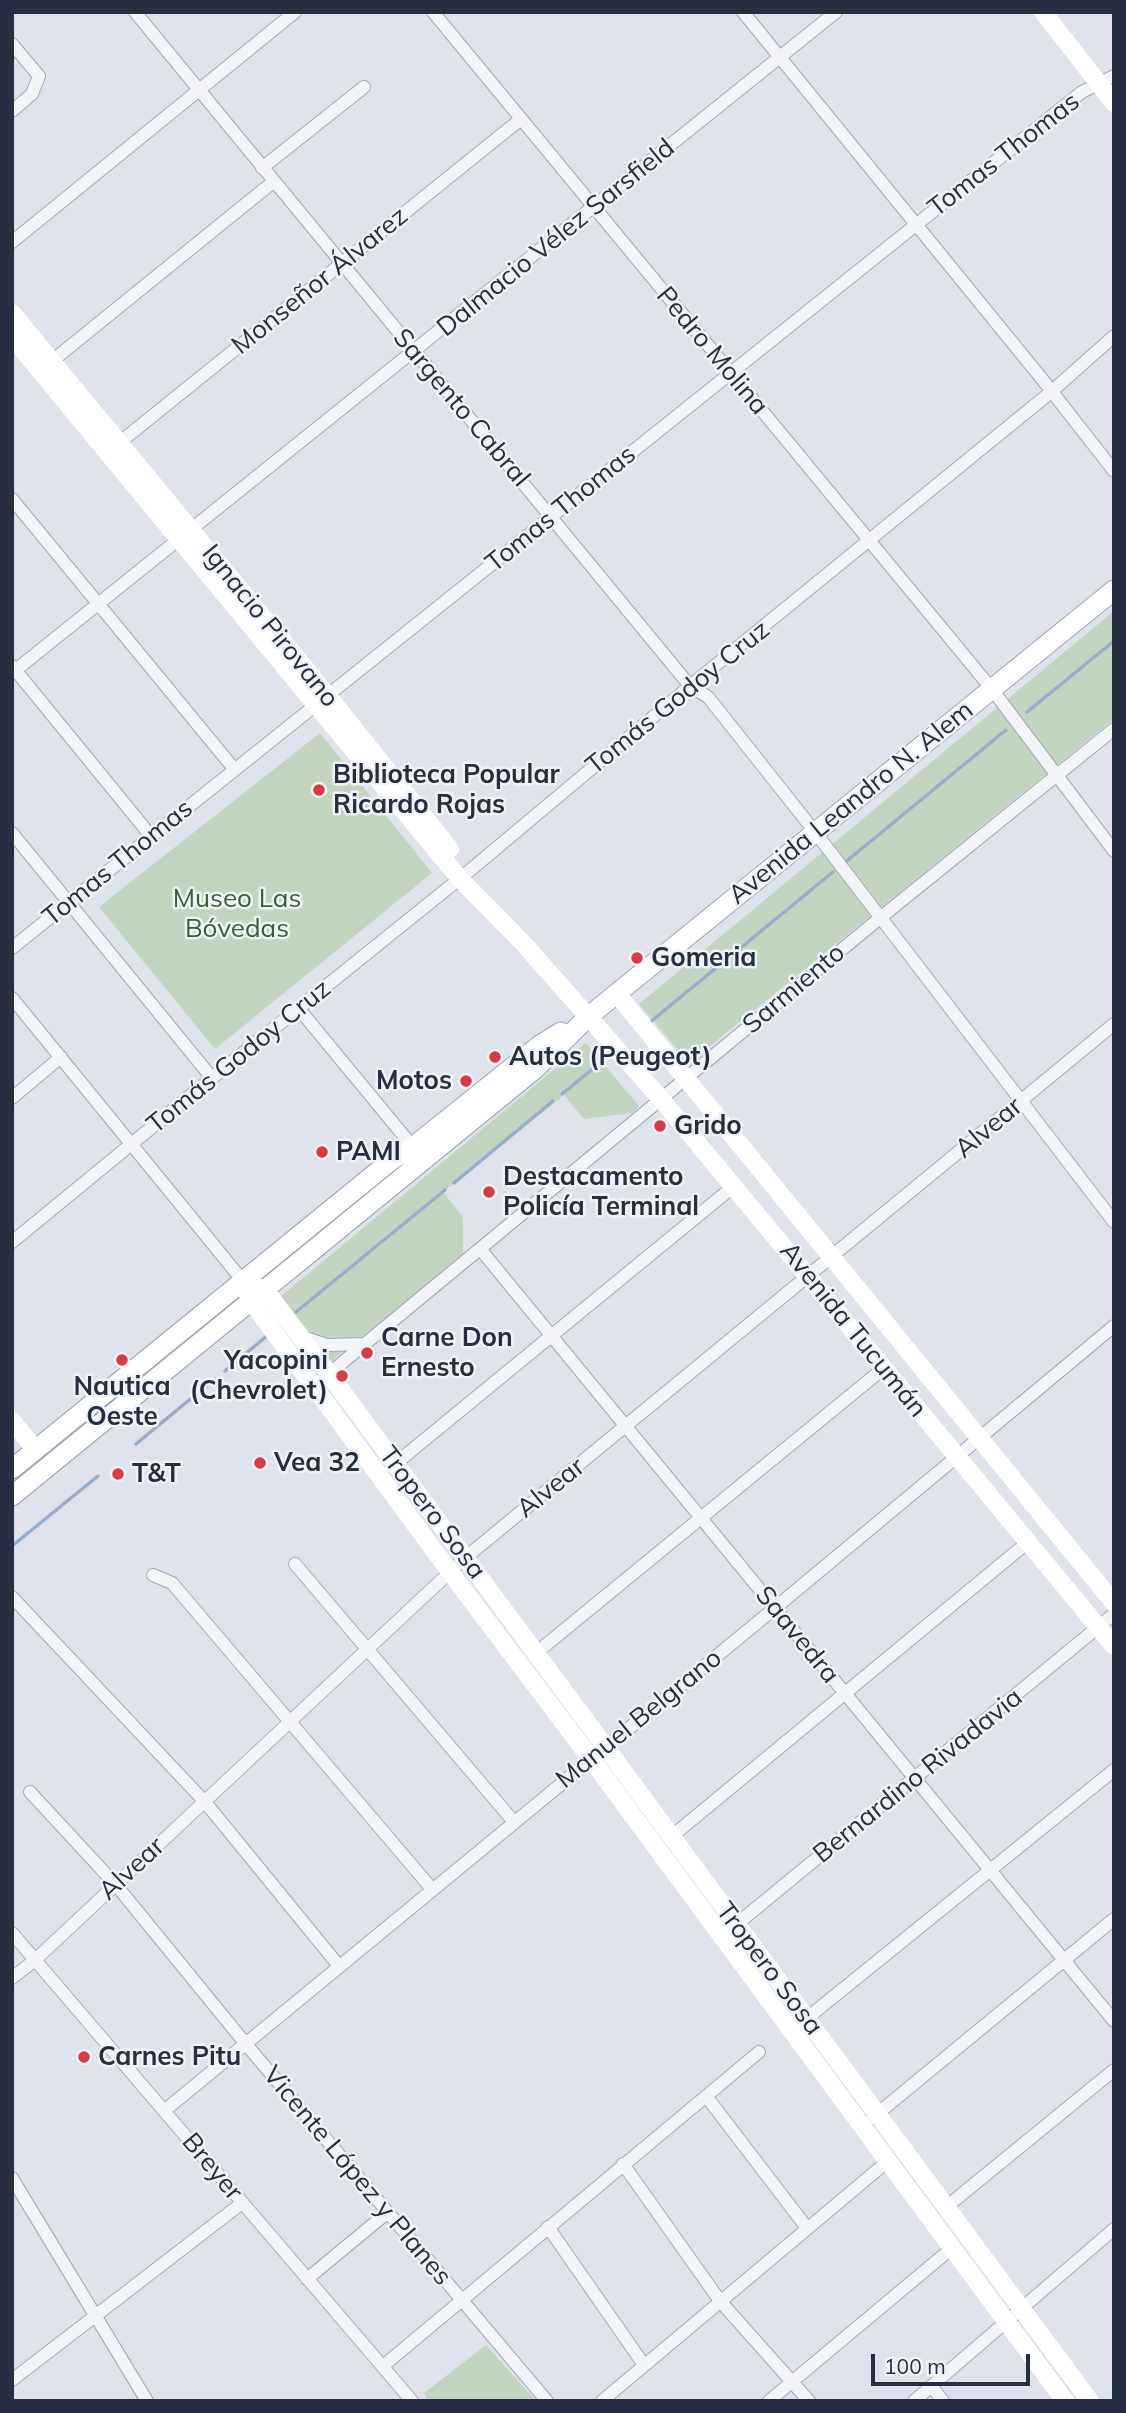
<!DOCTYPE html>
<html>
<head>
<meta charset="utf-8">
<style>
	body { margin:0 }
	#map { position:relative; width:1126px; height:2413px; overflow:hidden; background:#dfe2ea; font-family:Mulish,sans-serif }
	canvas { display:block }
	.frame { position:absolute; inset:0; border:14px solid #272e42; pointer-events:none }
	.scale { position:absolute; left:871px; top:2354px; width:159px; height:32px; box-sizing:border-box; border:4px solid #272e42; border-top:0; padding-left:9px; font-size:21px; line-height:24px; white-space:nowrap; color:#272e42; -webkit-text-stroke:5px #eff2f7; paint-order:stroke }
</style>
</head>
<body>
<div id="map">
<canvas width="1126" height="2413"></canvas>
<div class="frame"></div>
<div class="scale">100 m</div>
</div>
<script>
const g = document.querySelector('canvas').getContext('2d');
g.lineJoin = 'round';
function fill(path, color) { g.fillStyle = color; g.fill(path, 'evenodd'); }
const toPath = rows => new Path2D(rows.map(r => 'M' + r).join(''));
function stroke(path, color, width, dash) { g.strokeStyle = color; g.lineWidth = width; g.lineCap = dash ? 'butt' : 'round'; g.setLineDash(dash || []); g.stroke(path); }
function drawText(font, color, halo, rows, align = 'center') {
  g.font = font + ' Mulish,sans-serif'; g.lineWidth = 5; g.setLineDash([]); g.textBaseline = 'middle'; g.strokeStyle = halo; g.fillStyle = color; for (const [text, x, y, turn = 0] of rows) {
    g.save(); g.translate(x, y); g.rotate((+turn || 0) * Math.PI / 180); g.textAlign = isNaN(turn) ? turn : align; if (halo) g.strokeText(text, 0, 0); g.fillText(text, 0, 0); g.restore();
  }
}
fill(toPath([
	[1114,611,1114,719,689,1063,639,1004],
	[320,733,432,873,215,1049,99,907],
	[586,1043,639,1106,632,1113,584,1119,564,1095,443,1192,463,1217,463,1257,330,1362,280,1297],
	[486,2345,536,2401,428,2401,424,2393]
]), '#c3d4c0');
stroke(toPath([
	[1027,712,1114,641],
	[843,864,1006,730],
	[649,1023,833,872],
	[562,1094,600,1063],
	[454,1183,553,1101],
	[296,1312,445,1190],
	[225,1371,268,1335],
	[136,1444,211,1382],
	[12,1546,98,1476]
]), '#97adcc', 3.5);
const street = toPath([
	[135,12,690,686,708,697,815,832,1114,1222],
	[433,12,991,688,1114,851],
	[743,12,1042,379,1114,471],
	[12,44,39,76,32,94,12,111],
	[262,168,364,87],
	[12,242,295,12],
	[52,361,273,182],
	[119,443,521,119],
	[12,499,235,770],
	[12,666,151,836],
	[12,673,836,12],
	[12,833,212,1078],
	[12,948,1082,92,1114,76],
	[12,998,243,1281],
	[299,1009,413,1147],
	[12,1098,61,1057],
	[12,1242,212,1078,468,872,690,686,1051,392,1114,336],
	[481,1250,1114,2021],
	[302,1337,327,1345,366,1344],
	[314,1386,880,918,1114,729],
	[395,1464,734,1186],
	[295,1564,514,1822],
	[153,1575,172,1583,432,1889],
	[12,1597,205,1802,339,1966],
	[536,1653,884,1368],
	[30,1792,116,1885,245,2043,547,2401],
	[671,1837,1028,1542],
	[12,1933,412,2401],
	[721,1937,1114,1614],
	[12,1978,35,1960,465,1558,1114,1024],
	[801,2023,1114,1770],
	[706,2096,807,2228],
	[164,2111,775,1608,1114,1326],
	[871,2119,1114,1919],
	[623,2164,720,2301,809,2401],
	[12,2178,147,2401],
	[945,2208,1114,2070],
	[548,2227,644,2365],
	[307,2279,388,2212],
	[383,2366,759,2052],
	[12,2380,242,2203],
	[931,2386,943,2401],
	[602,2401,888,2161],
	[769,2401,952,2248],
	[914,2401,1114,2229]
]);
const primary = toPath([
	[12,1469,393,1159,413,1147,540,1045,561,1032],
	[12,1496,535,1069,589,1016,1114,590]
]);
stroke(street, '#a4a8b4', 14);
stroke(primary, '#9ea5b6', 21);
stroke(street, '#f2f4f7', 12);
stroke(toPath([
	[1043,12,1114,103],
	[12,313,328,696,450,849],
	[12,337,460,879,523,943,661,1099,1114,1646],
	[617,994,1114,1603],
	[253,1285,265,1290,329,1374,1090,2401],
	[245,1288,251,1301,450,1572,591,1759,1065,2401],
	[12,1421,36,1450]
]), '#fff', 18);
stroke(primary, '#fff', 19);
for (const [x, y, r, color] of [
	[319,790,7,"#d83b45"],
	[637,958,7,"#d83b45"],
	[495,1057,7,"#d83b45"],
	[466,1081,7,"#d83b45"],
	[660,1126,7,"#d83b45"],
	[322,1152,7,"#d83b45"],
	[489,1192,7,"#d83b45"],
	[367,1353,7,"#d83b45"],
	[122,1360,7,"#d83b45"],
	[342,1376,7,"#d83b45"],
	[260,1463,7,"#d83b45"],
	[118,1474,7,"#d83b45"],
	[84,2057,7,"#d83b45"]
]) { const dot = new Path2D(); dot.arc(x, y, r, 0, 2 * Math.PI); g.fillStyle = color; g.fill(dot); stroke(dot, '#eff2f7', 2.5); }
drawText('26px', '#272e42', '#eff2f7', [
	["Tomas Thomas",1004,155,-38],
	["Dalmacio Vélez Sarsfield",556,238,-39],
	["Monseñor Álvarez",320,281,-39],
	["Pedro Molina",712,351,50],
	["Sargento Cabral",461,408,50],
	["Tomas Thomas",561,509,-39],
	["Ignacio Pirovano",270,626,51],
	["Tomás Godoy Cruz",678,698,-39],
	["Avenida Leandro N. Alem",851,803,-39],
	["Tomas Thomas",118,863,-39],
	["Sarmiento",794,989,-40],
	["Tomás Godoy Cruz",239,1057,-39],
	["Alvear",989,1128,-40],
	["Avenida Tucumán",853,1330,51],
	["Alvear",551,1488,-39],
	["Tropero Sosa",432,1513,53],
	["Saavedra",797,1635,51],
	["Manuel Belgrano",639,1719,-39],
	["Bernardino Rivadavia",918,1776,-39],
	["Alvear",132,1869,-43],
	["Tropero Sosa",769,1969,53],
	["Breyer",212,2167,50],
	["Vicente López y Planes",357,2176,50]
]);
drawText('bold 26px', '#272e42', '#eff2f7', [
	["Biblioteca Popular",333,775],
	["Ricardo Rojas",333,805],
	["Gomeria",651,958],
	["Autos (Peugeot)",509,1057],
	["Motos",452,1081,"right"],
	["Grido",674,1126],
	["PAMI",336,1152],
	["Destacamento",503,1177],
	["Policía Terminal",503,1207],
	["Carne Don",381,1338],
	["Ernesto",381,1368],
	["Yacopini",328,1361,"right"],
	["(Chevrolet)",328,1391,"right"],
	["Nautica",122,1387,"center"],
	["Oeste",122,1417,"center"],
	["Vea 32",274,1463],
	["T&T",132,1474],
	["Carnes Pitu",98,2057]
], 'left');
drawText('26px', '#385f33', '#eff2f7', [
	["Museo Las",237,899],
	["Bóvedas",237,929]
]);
</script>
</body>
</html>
